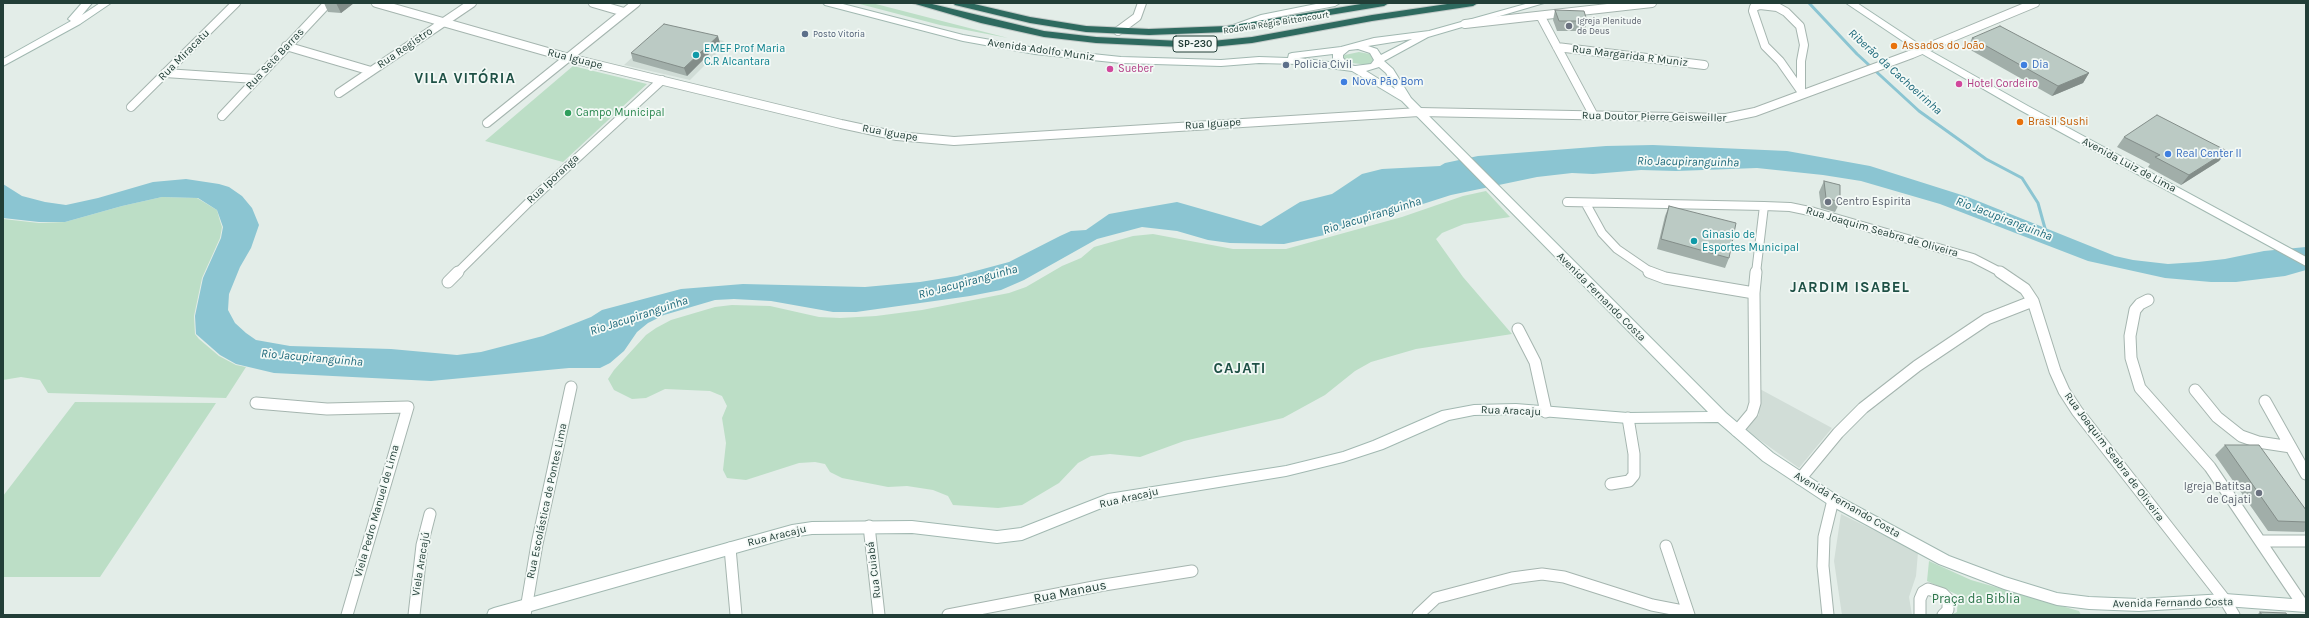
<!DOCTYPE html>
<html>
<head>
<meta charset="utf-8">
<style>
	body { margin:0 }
	#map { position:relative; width:2309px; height:618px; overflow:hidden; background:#e3ede8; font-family:Karla,sans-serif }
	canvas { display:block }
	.frame { position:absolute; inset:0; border:4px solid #223e37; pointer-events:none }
</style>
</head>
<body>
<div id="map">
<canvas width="2309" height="618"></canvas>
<div class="frame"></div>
</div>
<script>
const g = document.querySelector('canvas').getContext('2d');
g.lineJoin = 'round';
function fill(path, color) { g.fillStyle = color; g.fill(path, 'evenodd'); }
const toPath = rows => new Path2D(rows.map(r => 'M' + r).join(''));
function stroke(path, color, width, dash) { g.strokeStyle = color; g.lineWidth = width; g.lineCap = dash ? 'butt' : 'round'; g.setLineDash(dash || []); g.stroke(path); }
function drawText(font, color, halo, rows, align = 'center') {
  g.font = font + ' Karla,sans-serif'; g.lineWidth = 3.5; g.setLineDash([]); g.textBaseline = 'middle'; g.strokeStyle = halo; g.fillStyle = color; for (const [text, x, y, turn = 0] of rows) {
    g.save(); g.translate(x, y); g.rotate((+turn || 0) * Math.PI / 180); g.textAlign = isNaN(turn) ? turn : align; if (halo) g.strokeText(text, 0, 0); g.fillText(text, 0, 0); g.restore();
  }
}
fill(toPath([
	[664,28,724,41,713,52,716,54,690,80,624,65],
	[1758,388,1832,428,1799,468,1743,428,1759,415],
	[1841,514,1918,552,1916,576,1909,597,1912,615,1842,615,1834,561]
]), '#d1ddd7');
fill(toPath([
	[856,3,872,3,1008,38,940,25],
	[1359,52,1375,55,1375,63,1369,65,1352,63,1345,61,1340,56],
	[573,66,647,84,563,162,485,141],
	[1486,191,1510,217,1464,224,1442,233,1436,239,1463,277,1512,334,1416,349,1371,362,1355,371,1325,395,1283,418,1184,441,1140,457,1110,454,1091,456,1078,463,1059,483,1022,505,998,508,953,505,948,496,933,490,907,486,888,487,842,478,830,472,825,464,815,462,799,463,746,480,727,478,723,470,726,443,722,418,727,406,722,396,710,391,665,389,646,398,632,399,614,390,608,379,614,370,646,335,656,328,671,320,715,307,732,305,770,306,819,317,840,318,876,316,922,310,1009,293,1026,287,1062,266,1081,258,1094,247,1133,236,1153,234,1233,249,1286,249,1402,217,1463,196],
	[162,197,197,198,217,210,220,221,222,227,220,238,202,278,194,316,195,334,199,339,219,356,236,365,246,367,226,398,48,393,40,380,21,377,3,380,3,219,39,223,65,222,122,206],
	[75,402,216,403,100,577,3,577,3,496],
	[1929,561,1971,580,2079,611,2081,615,1951,615,1957,612,1958,595,1927,581]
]), '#bcdec6');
fill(toPath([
	[1653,145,1787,151,1870,166,1968,197,2115,256,2133,260,2168,264,2198,262,2225,259,2264,251,2306,247,2306,270,2285,276,2236,282,2211,282,2165,278,2088,261,1940,204,1861,181,1823,175,1757,168,1676,171,1641,170,1593,174,1572,173,1537,177,1451,195,1329,234,1284,244,1230,243,1208,240,1177,231,1142,227,1097,239,1024,280,1001,290,970,296,856,312,833,312,771,301,734,299,715,300,664,315,648,323,637,332,624,351,610,363,600,368,569,368,431,381,274,373,236,364,220,355,196,334,195,316,203,278,221,238,223,227,217,210,198,198,162,197,122,206,65,222,39,222,3,218,3,184,22,196,45,202,66,205,98,198,153,182,186,179,219,184,229,187,242,196,252,208,259,225,251,248,240,267,229,294,228,310,235,323,246,333,256,340,290,346,391,349,457,355,481,352,543,336,591,317,602,310,681,289,743,284,865,287,920,282,957,276,1009,262,1060,236,1071,231,1086,230,1109,214,1131,210,1177,202,1261,226,1300,202,1332,194,1362,174,1382,169,1440,166,1445,163,1478,156,1606,146]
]), '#8bc5d2');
stroke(toPath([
	[1809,3,1857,54,1919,111,1986,159,2022,178,2038,203,2046,232]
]), '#8bc5d2', 3);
const streetFar1 = toPath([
	[376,3,569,58,841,124,897,136,954,141,1419,112,1726,118,1755,112,1912,54,2035,3],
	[593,3,624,12],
	[1760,5,1777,7,1786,12,1800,26,1804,45,1801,61,1801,91,1780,61,1765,46,1753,11,1754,7,1760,5],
	[1541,17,1594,116],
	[1465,24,1652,3],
	[1118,31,1137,17,1142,3],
	[286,46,371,71],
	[1557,47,1704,65],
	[165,73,256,79],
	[1801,91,1801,93],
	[339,93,472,3],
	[131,107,236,3],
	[222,116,328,3],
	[487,123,636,3],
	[1567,202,1764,206],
	[1586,204,1602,233,1617,249,1652,273],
	[457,273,529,202,662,80],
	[1756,273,1764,206,1790,207,1814,212,1973,258,2002,273]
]);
const street = toPath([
	[1649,272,1665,278,1754,293],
	[2000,272,2025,289,2033,301,2055,371,2064,391,2077,411,2225,600,2234,615],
	[448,282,458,272],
	[2148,300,2140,304,2135,310,2130,336,2131,358,2140,388,2210,467,2303,605],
	[1518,329,1535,362,1546,412],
	[2195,390,2217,417,2241,436,2258,442,2291,447],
	[2265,401,2306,474],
	[256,403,327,409,408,407,347,615],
	[1737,431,1752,413,1755,403,1754,293,1756,272],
	[1800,479,1838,433,1863,408,1917,366,1987,319,2033,301],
	[1611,484,1629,481,1634,475,1634,454,1628,418],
	[869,526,879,615],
	[2261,541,2306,541],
	[1666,546,1689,615],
	[730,548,736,615],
	[414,615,422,545,430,514],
	[525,615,537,544,571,387],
	[948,615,1104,585,1192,571],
	[1418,615,1436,598,1512,578,1542,574,1564,577,1652,605,1688,612],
	[1828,615,1823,566,1824,537,1833,500],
	[1920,615,1920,599,1923,592,1928,589,1943,594,1948,599,1948,610,1943,615]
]);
const secondary = toPath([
	[82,3,92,3,82,15,100,3,111,3,80,24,3,66,3,59,71,21,68,19,82,3],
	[823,3,839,3,963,35,1035,48,1121,57,1221,60,1259,57,1288,58,1289,54,1292,53,1341,47,1374,38,1429,31,1529,3,1544,3,1428,37,1384,61,1393,69,1411,98,1726,413,1773,453,1838,496,1949,556,2005,577,2057,593,2089,597,2139,599,2225,594,2306,600,2306,612,2225,606,2139,611,2089,609,2057,605,2004,589,1939,564,1828,504,1763,461,1718,422,1628,423,1516,414,1474,415,1449,420,1383,449,1343,462,1286,476,1109,505,1022,540,997,543,912,533,812,534,792,537,517,615,487,615,489,610,494,608,792,525,812,522,912,521,997,531,1021,528,1108,494,1286,466,1343,452,1373,441,1442,411,1474,405,1516,404,1628,413,1708,412,1402,101,1352,71,1299,64,1259,63,1221,66,1121,63,1035,54,963,41,825,5,823,3],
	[1412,39,1381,55,1377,49,1368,46,1412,39],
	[1358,49,1370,53,1374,60,1371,64,1355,66,1350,65,1343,58,1343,55,1349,50,1358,49],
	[1333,54,1333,59,1336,63,1299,58,1333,54],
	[1379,67,1386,73,1395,89,1366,71,1379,67],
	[1321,3,1340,3,1335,6,1266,19,1230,31,1225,28,1261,15,1321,3],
	[1846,3,1857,3,1925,48,2028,106,2306,257,2306,266,2020,110,1919,52,1846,3]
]);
const highway = toPath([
	[912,3,928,3,1044,31,1096,37,1202,42,1252,37,1372,15,1454,3,1478,3,1473,6,1372,21,1252,43,1202,48,1096,43,1044,37,981,23,912,3],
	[953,3,970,3,1030,17,1086,26,1149,29,1227,26,1367,3,1389,3,1384,6,1227,32,1149,35,1086,32,1030,23,955,5,953,3]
]);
stroke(streetFar1, '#a5b5af', 10);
stroke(street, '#a5b5af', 13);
stroke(secondary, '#a1b8b1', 2);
stroke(highway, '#c1c9c7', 2);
stroke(streetFar1, '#fff', 8);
stroke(street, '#fff', 11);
fill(secondary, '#fff');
fill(highway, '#2e6a5f');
fill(toPath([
	[324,3,354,3,341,13,328,12],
	[1555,10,1587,21,1585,31,1557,31,1553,20],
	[1972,38,2089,73,2083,83,2052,96,1967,48],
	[720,43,687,76,633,61,631,53],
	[2124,137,2227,151,2219,161,2181,185,2148,167,2150,164,2117,147],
	[1824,181,1840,202,1835,212,1821,208,1819,192],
	[1669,206,1729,258,1725,268,1657,249,1665,216],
	[2225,445,2306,510,2306,530,2304,532,2268,531,2215,455],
	[2260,612,2287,615,2257,615]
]), '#a1aea9');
fill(toPath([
	[336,3,354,3,341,13],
	[718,36,720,43,687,76,684,68],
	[2089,73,2083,83,2052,96,2058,86],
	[2227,151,2219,161,2181,185,2189,175]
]), '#838d89');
const building = toPath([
	[1555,10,1584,11,1587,21,1559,21,1555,10],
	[664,24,718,36,684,68,631,53,664,24],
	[2000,26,2089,73,2058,86,1972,38,2000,26],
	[2157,115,2227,151,2189,175,2155,157,2160,155,2124,137,2157,115],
	[1824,181,1840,185,1840,202,1826,198,1824,181],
	[1669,206,1736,223,1729,258,1661,239,1669,206],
	[2225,445,2259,445,2306,510,2306,522,2278,521,2225,445],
	[2260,612,2286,613,2287,615,2262,615,2260,612]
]);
fill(building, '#bbcac4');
stroke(building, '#838d89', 1);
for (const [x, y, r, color] of [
	[1569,26,4,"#6b7280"],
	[805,34,4,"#5c6f8a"],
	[1894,46,4,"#e8710a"],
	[696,55,4,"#0f9aa8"],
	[1286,65,4,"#5c6f8a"],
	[2024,65,4,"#3f7fe0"],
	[1110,69,4,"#d1479c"],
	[1344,82,4,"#3f7fe0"],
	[1959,84,4,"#d1479c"],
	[568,113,4,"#2e9e5b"],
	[2020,122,4,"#e8710a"],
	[2168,154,4,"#3f7fe0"],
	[1828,202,4,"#6b7280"],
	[1694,241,4,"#0f9aa8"],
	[2259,493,4,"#6b7280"]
]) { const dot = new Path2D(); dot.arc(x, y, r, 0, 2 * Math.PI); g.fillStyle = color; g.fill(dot); stroke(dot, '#f3f9f6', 1.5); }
drawText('9px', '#5b616d', '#f3f9f6', [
	["Igreja Plenitude",1577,21],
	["de Deus",1577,31]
], 'left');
drawText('9px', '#223e37', '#f3f9f6', [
	["Rodovia Régis Bittencourt",1276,23,-9]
]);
drawText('9px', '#4e5e75', '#f3f9f6', [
	["Posto Vitoria",813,34]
], 'left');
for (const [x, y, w] of [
	[1195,44,44]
]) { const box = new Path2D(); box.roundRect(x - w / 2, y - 8, w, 16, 3); g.fillStyle = '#f3f9f6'; g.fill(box); stroke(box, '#223e37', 1); }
drawText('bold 10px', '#223e37', null, [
	["SP-230",1195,44]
]);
drawText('11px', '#c56008', '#f3f9f6', [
	["Assados do João",1902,46],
	["Brasil Sushi",2028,122]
], 'left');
drawText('11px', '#223e37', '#f3f9f6', [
	["Rua Registro",405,48,-34],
	["Avenida Adolfo Muniz",1041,50,8],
	["Rua Miracatu",184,55,-45],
	["Rua Margarida R Muniz",1630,56,7],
	["Rua Sete Barras",275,59,-47],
	["Rua Iguape",575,59,14],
	["Rua Doutor Pierre Geisweiller",1654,117,1],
	["Rua Iguape",1213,124,-4],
	["Rua Iguape",890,133,10],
	["Avenida Luiz de Lima",2129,165,28],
	["Rua Iporanga",553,179,-43],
	["Rua Joaquim Seabra de Oliveira",1882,232,16],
	["Avenida Fernando Costa",1601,297,45],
	["Rua Aracaju",1511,411,2],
	["Rua Joaquim Seabra de Oliveira",2114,457,53],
	["Rua Aracaju",1129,498,-13],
	["Rua Escolástica de Pontes Lima",547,501,-78],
	["Avenida Fernando Costa",1847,505,30],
	["Viela Pedro Manuel de Lima",377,511,-74],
	["Rua Aracaju",777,536,-14],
	["Viela Aracajú",421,564,-81],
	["Rua Cuiabá",874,570,-97],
	["Avenida Fernando Costa",2173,603,-1]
]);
drawText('11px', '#0d838f', '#f3f9f6', [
	["EMEF Prof Maria",704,49],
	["C.R Alcantara",704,62],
	["Ginasio de",1702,235],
	["Esportes Municipal",1702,248]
], 'left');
drawText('11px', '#4e5e75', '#f3f9f6', [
	["Policia Civil",1294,65]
], 'left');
drawText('11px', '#366cbe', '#f3f9f6', [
	["Dia",2032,65],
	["Nova Pão Bom",1352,82],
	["Real Center II",2176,154]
], 'left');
drawText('11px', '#b23c85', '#f3f9f6', [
	["Sueber",1118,69],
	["Hotel Cordeiro",1967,84]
], 'left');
drawText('11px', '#27864d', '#f3f9f6', [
	["Campo Municipal",576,113]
], 'left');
drawText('11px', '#5b616d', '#f3f9f6', [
	["Centro Espirita",1836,202],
	["Igreja Batitsa",2251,487,"right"],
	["de Cajati",2251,500,"right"]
], 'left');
drawText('italic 12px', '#1c687a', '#f3f9f6', [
	["Riberão da Cachoeirinha",1895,72,42],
	["Rio Jacupiranguinha",1688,162,1],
	["Rio Jacupiranguinha",1372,216,-17],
	["Rio Jacupiranguinha",2004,219,21],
	["Rio Jacupiranguinha",968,282,-15],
	["Rio Jacupiranguinha",639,316,-18],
	["Rio Jacupiranguinha",312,358,5]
]);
drawText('13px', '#223e37', '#f3f9f6', [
	["Rua Manaus",1070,592,-11]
]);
drawText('13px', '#2c754a', '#f3f9f6', [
	["Praça da Biblia",1976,599]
]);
g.letterSpacing = '1px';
drawText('bold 15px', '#1e5045', '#f3f9f6', [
	["VILA VITÓRIA",465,79],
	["JARDIM ISABEL",1850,288],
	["CAJATI",1240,369]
]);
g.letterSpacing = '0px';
</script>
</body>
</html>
